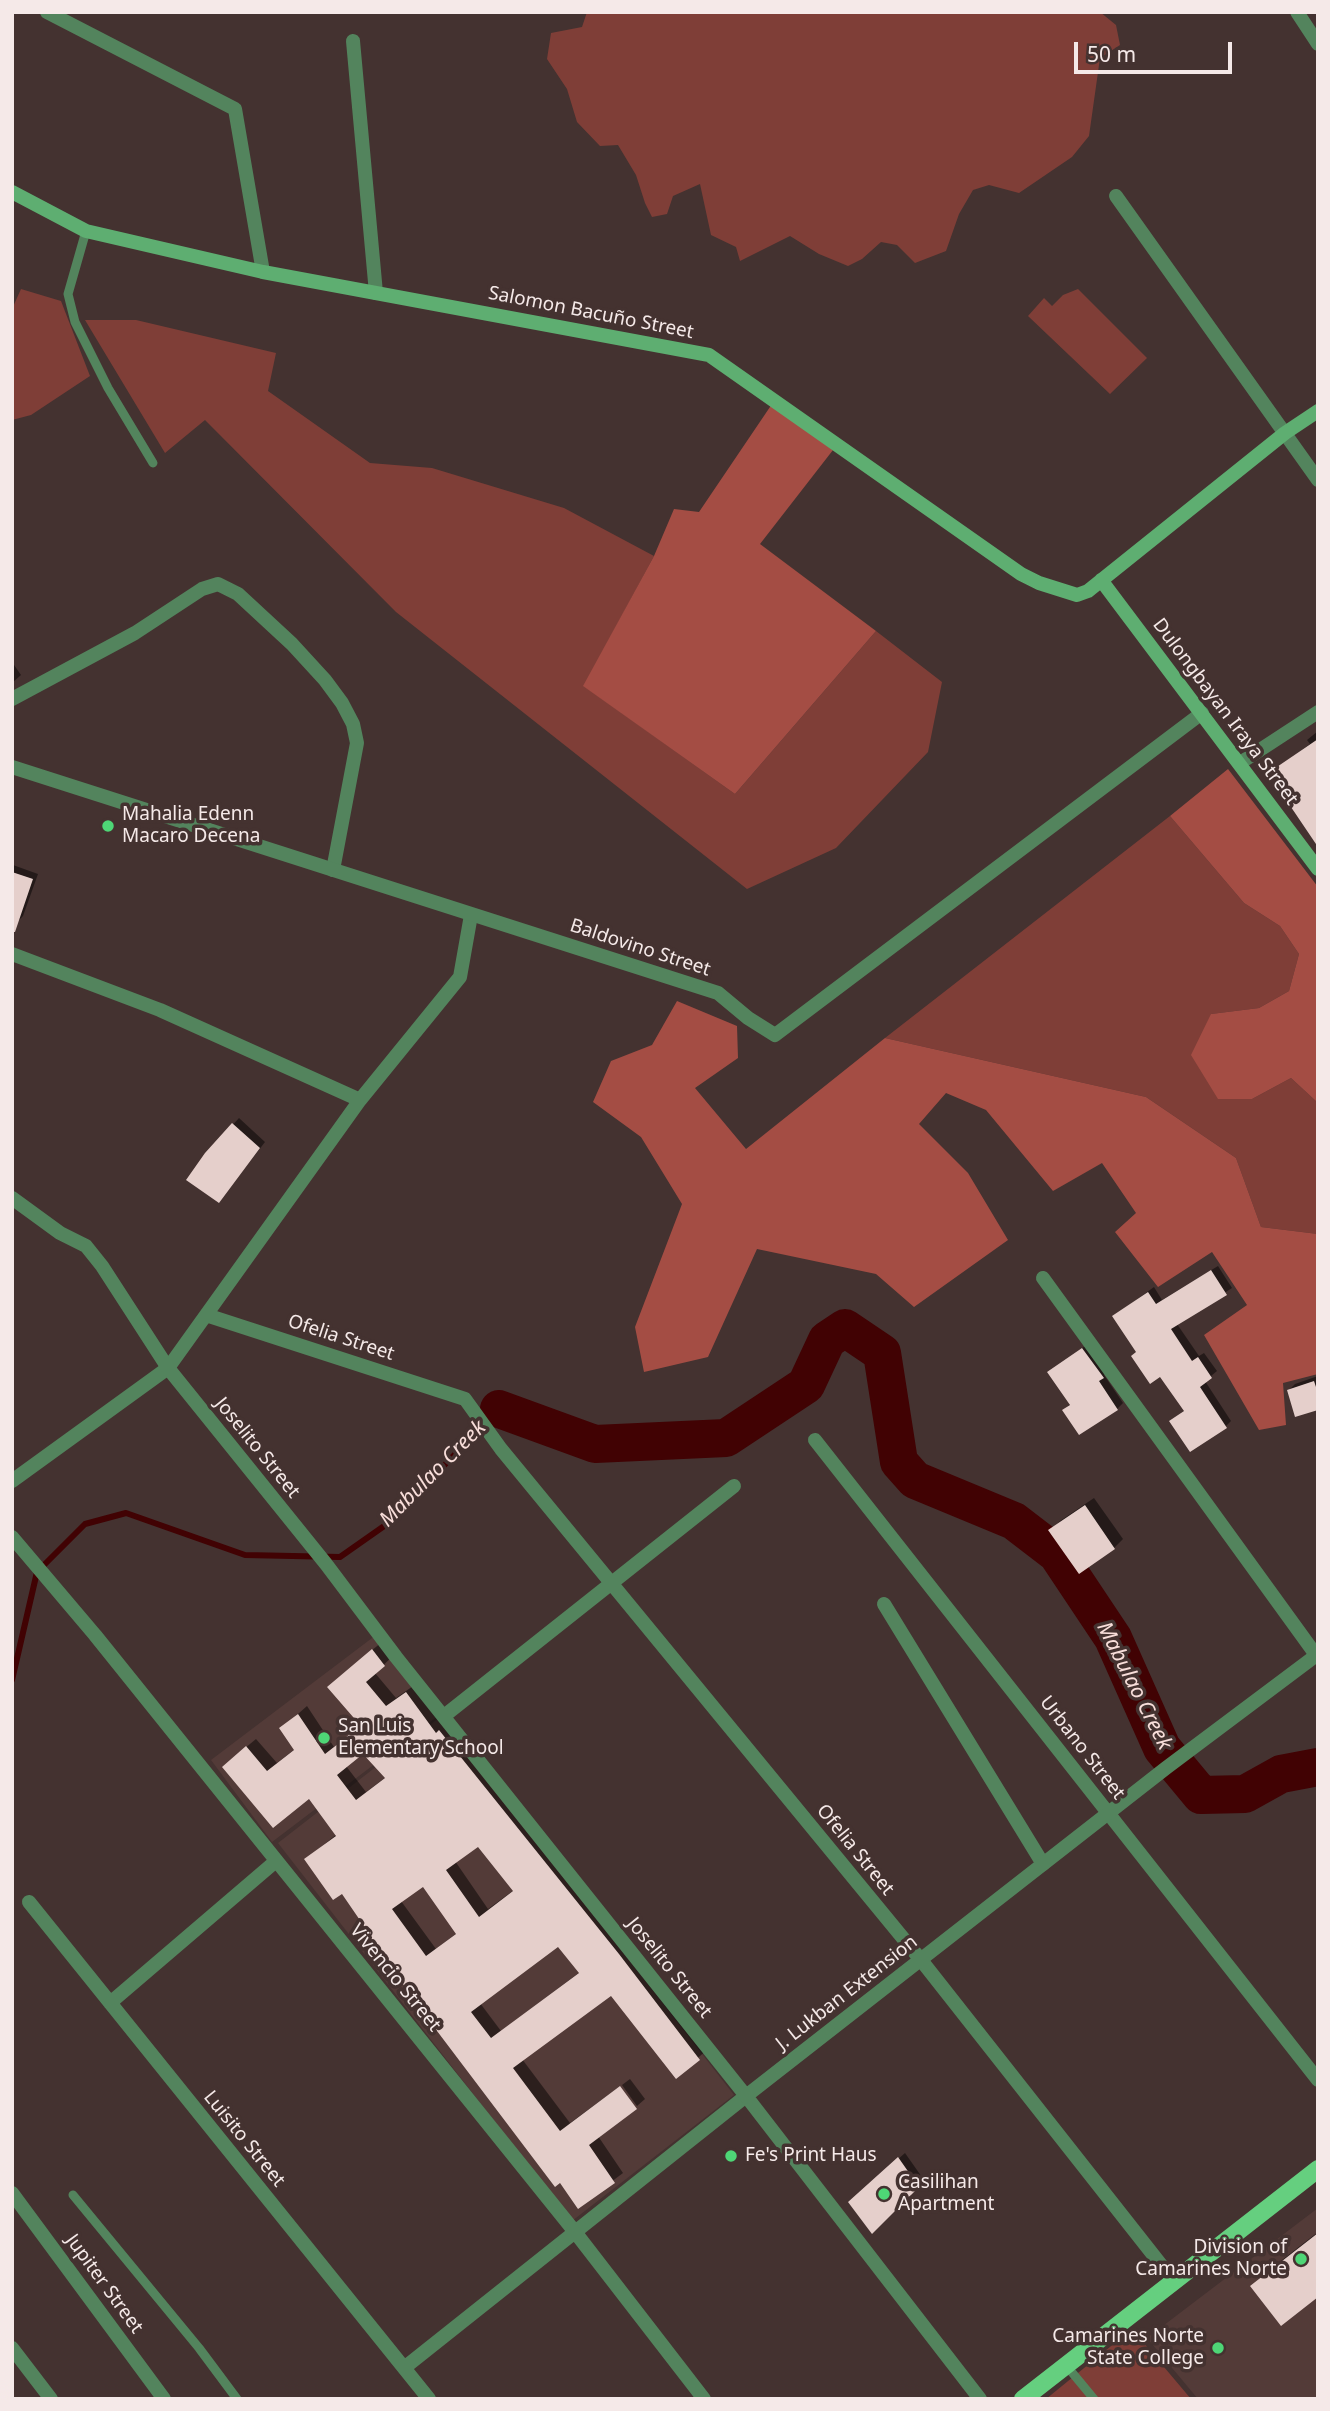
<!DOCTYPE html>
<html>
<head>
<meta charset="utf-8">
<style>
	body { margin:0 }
	#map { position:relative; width:1330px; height:2411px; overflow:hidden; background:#443230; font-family:"Noto Sans",sans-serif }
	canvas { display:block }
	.frame { position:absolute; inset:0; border:14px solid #f5e9e8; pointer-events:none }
	.scale { position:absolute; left:1074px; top:42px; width:158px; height:32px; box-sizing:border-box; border:4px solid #f5e9e8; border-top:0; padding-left:9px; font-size:21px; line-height:24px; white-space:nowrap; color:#f5e9e8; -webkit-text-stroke:5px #443230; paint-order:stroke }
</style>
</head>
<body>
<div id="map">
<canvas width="1330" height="2411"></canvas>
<div class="frame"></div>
<div class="scale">50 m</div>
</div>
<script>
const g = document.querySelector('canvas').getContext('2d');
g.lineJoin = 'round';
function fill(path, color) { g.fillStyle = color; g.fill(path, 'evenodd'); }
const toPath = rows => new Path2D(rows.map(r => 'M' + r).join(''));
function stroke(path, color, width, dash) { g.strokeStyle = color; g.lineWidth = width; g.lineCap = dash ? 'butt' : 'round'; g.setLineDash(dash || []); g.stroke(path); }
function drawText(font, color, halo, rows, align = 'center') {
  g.font = font + ' "Noto Sans",sans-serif'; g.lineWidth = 7; g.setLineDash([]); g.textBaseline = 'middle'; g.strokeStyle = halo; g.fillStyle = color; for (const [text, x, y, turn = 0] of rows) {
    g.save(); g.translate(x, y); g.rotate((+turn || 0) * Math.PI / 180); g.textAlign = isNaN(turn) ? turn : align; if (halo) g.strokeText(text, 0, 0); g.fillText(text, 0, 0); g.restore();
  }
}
fill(toPath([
	[376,1635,438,1716,272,1842,211,1760],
	[440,1717,734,2095,572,2221,278,1843],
	[1318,2208,1318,2399,1198,2399,1147,2338]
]), '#533b38');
fill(toPath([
	[587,12,1100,12,1116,25,1120,45,1100,58,1089,136,1072,157,1019,193,989,185,973,190,959,214,946,251,915,263,897,245,881,242,862,259,848,266,819,254,790,236,740,261,736,247,711,235,700,184,673,196,667,214,652,217,645,203,636,175,618,145,600,146,577,122,567,89,547,59,551,33,582,27],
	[21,289,61,301,90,376,31,415,12,420,12,309],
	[1078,289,1147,358,1110,394,1028,316,1044,298,1052,306,1063,295],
	[85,320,136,320,276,353,268,391,370,463,432,468,564,508,654,556,584,686,735,794,876,631,942,682,928,752,836,848,747,889,396,612,205,420,165,453],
	[1170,816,1244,903,1280,926,1299,954,1289,991,1259,1008,1211,1014,1252,1099,1291,1078,1318,1103,1318,1234,1261,1227,1236,1158,1146,1097,885,1038],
	[1132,2329,1191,2399,1046,2399]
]), '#7f3e37');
fill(toPath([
	[772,404,833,450,760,544,876,631,735,794,583,686,654,556,674,509,699,512],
	[1228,769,1318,887,1318,1103,1291,1078,1252,1099,1218,1099,1191,1055,1211,1014,1259,1008,1289,991,1299,954,1280,926,1244,903,1170,816],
	[677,1001,737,1026,738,1058,695,1088,746,1149,885,1038,1146,1097,1236,1158,1261,1227,1318,1234,1318,1374,1283,1383,1286,1425,1259,1430,1204,1335,1247,1305,1212,1252,1158,1287,1115,1232,1136,1213,1102,1163,1053,1191,986,1110,946,1093,919,1124,968,1173,1008,1240,914,1307,876,1274,757,1249,708,1357,644,1372,635,1327,682,1204,641,1137,593,1102,611,1061,652,1045]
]), '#a44d44');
fill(toPath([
	[12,662,21,675,12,683],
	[1318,731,1318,844,1270,773,1310,744,1307,740],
	[13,865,38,874,23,916,18,921,12,920],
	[239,1118,265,1142,224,1195,206,1154],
	[1218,1266,1232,1288,1177,1324,1199,1356,1204,1353,1217,1371,1205,1381,1231,1421,1226,1426,1171,1421,1185,1410,1161,1375,1138,1352,1114,1316,1154,1287,1162,1300],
	[1088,1344,1108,1371,1104,1375,1123,1403,1117,1409,1064,1410,1071,1403,1049,1372],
	[1318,1376,1318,1409,1289,1390,1295,1384],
	[1094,1498,1123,1539,1114,1548,1051,1530,1060,1521],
	[382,1642,393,1656,375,1673,396,1698,416,1684,708,2049,676,2077,612,1993,522,2059,570,2123,619,2087,598,2136,623,2173,578,2207,342,1891,306,1859,337,1834,310,1797,233,1758,256,1739,277,1763,295,1749,281,1729,307,1706,334,1747,355,1731,362,1725,338,1678],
	[364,1752,386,1777,366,1792,346,1766],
	[478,1844,514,1890,488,1909,455,1861],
	[424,1884,457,1933,436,1949,401,1901],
	[558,1944,580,1972,501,2031,480,2003],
	[630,2079,645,2099,637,2106,622,2085],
	[905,2153,924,2180,872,2231,856,2196],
	[1318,2232,1318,2295,1252,2286,1264,2274]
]), '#0007');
stroke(toPath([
	[12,1680,37,1572,85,1524,126,1513,245,1555,340,1557,387,1524,499,1409]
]), '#410203', 6);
stroke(toPath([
	[499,1409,595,1444,726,1438,806,1385,827,1340,845,1328,882,1353,899,1462,915,1480,1014,1521,1057,1554,1113,1638,1162,1748,1201,1795,1245,1794,1281,1774,1318,1767]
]), '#410203', 38);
fill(toPath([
	[1318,739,1318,847,1268,773],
	[12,872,33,879,15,932,12,932],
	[232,1123,260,1148,219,1203,186,1180,205,1153],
	[1211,1270,1227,1295,1171,1329,1192,1361,1198,1357,1212,1378,1200,1387,1227,1428,1190,1452,1169,1421,1184,1411,1160,1377,1150,1384,1131,1356,1136,1352,1112,1316,1148,1292,1156,1304],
	[1082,1348,1104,1378,1099,1381,1118,1410,1079,1435,1062,1410,1070,1405,1047,1372],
	[1314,1381,1318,1393,1318,1410,1295,1417,1287,1390],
	[1085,1505,1115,1549,1079,1574,1048,1530],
	[372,1649,385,1666,366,1682,386,1706,406,1692,436,1733,439,1730,619,1954,700,2060,676,2079,611,1996,513,2068,560,2131,620,2086,637,2109,589,2145,615,2183,578,2209,560,2183,555,2187,434,2027,364,1930,366,1929,342,1894,333,1900,304,1859,336,1836,309,1799,273,1828,222,1767,246,1746,267,1771,294,1750,279,1728,298,1714,325,1754,343,1740,360,1725,327,1687],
	[363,1754,385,1778,356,1800,337,1775],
	[478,1847,513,1891,479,1917,446,1870],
	[423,1887,456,1934,426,1956,392,1909],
	[558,1947,579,1973,491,2038,471,2012],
	[898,2157,919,2187,872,2234,848,2202],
	[1318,2233,1318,2297,1281,2326,1250,2286]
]), '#e5cfcb');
stroke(toPath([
	[86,231,68,294,75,322,108,388,153,463],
	[73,2195,199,2348,237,2399],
	[1065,2364,1094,2399]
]), '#53845d', 9);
stroke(toPath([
	[47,12,235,109,263,272],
	[1297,12,1318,44],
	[353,41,376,293],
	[1116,196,1318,480],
	[12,699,135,633,202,589,218,584,238,594,292,644,325,680,342,703,353,724,357,743,333,870],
	[1240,763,1318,712],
	[12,954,160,1010,360,1100],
	[1043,1278,1316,1655],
	[206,1315,465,1399,501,1449,921,1960,1173,2280],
	[815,1440,1318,2080],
	[12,1481,168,1368,360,1100,460,977,471,915],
	[12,1537,95,1635,575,2232,704,2399],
	[884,1604,1043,1864],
	[444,1716,734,1486],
	[29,1902,429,2399],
	[110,2003,276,1861],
	[12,2193,164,2399],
	[12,2348,51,2399],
	[404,2368,746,2096]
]), '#53845d', 14);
stroke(toPath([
	[12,767,718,993,748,1018,775,1035,1202,713],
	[12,1198,60,1233,86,1246,102,1266,168,1368,326,1564,396,1657,746,2096,980,2399],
	[746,2096,1166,1768,1318,1654]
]), '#53845d', 14);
stroke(toPath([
	[12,192,86,231,263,272,709,355,1021,574,1039,583,1077,595,1088,591,1285,433,1318,411],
	[1101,580,1318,869]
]), '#5eae71', 14);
stroke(toPath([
	[1023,2399,1318,2169]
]), '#65cf7f', 18);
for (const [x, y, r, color] of [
	[108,826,7,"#4ed676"],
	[324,1738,7,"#4ed676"],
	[731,2156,7,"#4ed676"],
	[884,2194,7,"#4ed676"],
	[1301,2259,7,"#4ed676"],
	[1218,2348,7,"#4ed676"]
]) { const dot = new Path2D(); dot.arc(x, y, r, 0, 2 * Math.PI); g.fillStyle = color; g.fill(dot); stroke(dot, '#443230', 2.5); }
drawText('19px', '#f5e9e8', '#443230', [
	["Salomon Bacuño Street",591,313,11],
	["Dulongbayan Iraya Street",1225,712,53],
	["Baldovino Street",640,948,18],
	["Ofelia Street",341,1338,18],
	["Joselito Street",257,1448,51],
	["Urbano Street",1082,1748,52],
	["Ofelia Street",855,1850,51],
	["Joselito Street",669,1968,51],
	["Vivencio Street",395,1978,51],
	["J. Lukban Extension",847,1993,-38],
	["Luisito Street",244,2139,51],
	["Jupiter Street",104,2284,54]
]);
drawText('19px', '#f5e9e8', '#443230', [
	["Mahalia Edenn",122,815],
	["Macaro Decena",122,837],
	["San Luis",338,1727],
	["Elementary School",338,1749],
	["Fe's Print Haus",745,2156],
	["Casilihan",898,2183],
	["Apartment",898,2205],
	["Division of",1287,2248,"right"],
	["Camarines Norte",1287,2270,"right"],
	["Camarines Norte",1204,2337,"right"],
	["State College",1204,2359,"right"]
], 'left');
drawText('italic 21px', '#f8deda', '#443230', [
	["Mabulao Creek",433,1474,-45],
	["Mabulao Creek",1134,1686,63]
]);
</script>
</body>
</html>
